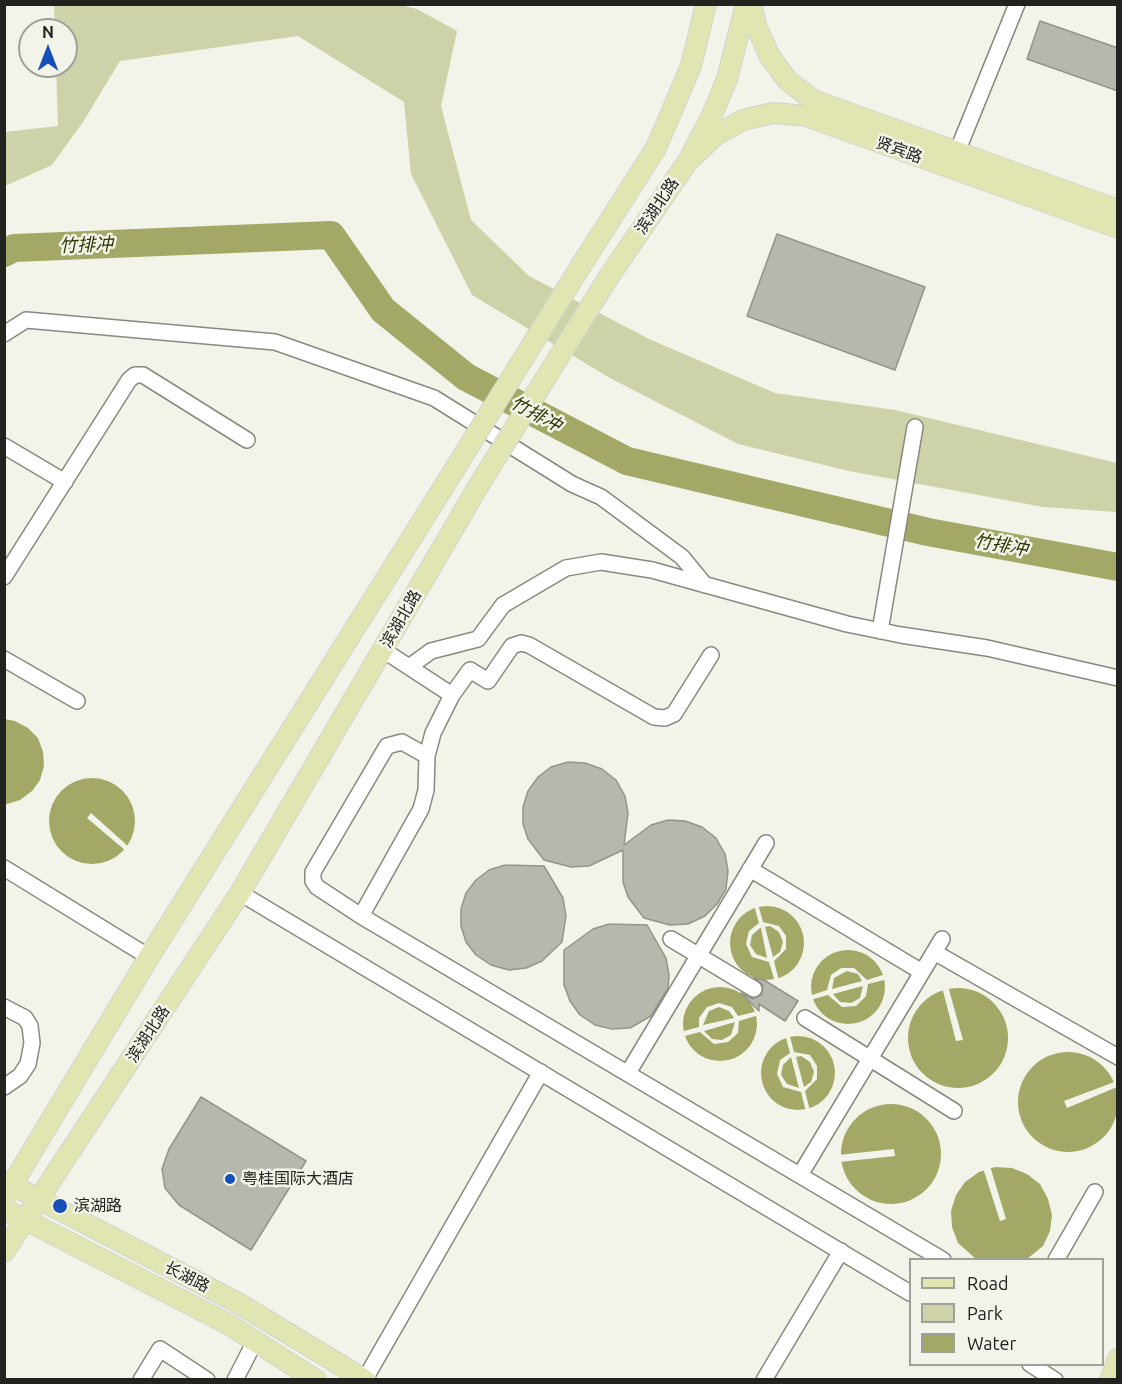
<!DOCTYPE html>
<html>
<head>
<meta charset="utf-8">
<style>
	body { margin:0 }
	#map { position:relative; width:1122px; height:1384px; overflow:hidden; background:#f2f4e9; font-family:Ubuntu,sans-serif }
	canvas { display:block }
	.frame { position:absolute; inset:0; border:6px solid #22221e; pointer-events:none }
	.legend { position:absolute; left:909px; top:1258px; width:195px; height:108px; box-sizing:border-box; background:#f2f4e9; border:2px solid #9fa098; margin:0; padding:8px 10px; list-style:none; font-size:18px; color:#22221e }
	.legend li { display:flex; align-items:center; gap:12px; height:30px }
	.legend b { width:30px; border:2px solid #9fa098 }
	.north { position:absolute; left:18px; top:18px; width:60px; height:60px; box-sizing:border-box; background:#f2f4e9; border:2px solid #9fa098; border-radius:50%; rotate:0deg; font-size:16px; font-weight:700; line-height:24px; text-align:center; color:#22221e }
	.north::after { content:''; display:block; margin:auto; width:21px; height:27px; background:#164eba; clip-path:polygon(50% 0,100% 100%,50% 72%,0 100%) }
</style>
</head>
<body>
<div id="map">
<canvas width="1122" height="1384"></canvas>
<div class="frame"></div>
<ul class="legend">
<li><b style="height:8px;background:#e1e5b1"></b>Road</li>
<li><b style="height:16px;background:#ced2a8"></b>Park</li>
<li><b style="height:16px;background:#a4a866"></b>Water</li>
</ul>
<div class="north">N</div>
</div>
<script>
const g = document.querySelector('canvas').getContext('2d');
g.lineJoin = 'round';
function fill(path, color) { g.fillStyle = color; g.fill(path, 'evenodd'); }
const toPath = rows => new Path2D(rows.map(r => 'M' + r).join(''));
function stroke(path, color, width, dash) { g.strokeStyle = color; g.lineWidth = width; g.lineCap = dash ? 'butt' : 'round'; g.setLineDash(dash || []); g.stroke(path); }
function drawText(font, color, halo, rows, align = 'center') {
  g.font = font + ' Ubuntu,"Noto Sans SC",sans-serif'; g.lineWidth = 5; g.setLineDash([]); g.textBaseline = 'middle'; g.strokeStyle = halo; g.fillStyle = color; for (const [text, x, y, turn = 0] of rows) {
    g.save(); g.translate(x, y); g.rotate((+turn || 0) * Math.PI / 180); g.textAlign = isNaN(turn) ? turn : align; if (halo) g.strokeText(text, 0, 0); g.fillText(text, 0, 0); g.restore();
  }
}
fill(toPath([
	[54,5,400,5,417,9,457,31,441,106,471,220,529,276,649,339,775,393,895,410,1117,463,1117,512,1043,507,849,471,738,444,610,378,472,295,411,174,404,102,298,36,120,61,83,122,52,165,5,186,5,132,58,126,56,66,66,66,66,30,55,30]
]), '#ced2a8');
fill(toPath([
	[4,719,15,721,28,728,38,738,43,752,44,766,40,780,32,791,20,800,7,804,4,804],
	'49 821a43 43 0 1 1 86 0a43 43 0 1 1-86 0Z',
	'730 943a37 37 0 1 1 74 0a37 37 0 1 1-74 0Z',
	'811 987a37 37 0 1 1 74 0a37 37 0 1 1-74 0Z',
	'683 1024a37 37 0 1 1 74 0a37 37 0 1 1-74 0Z',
	'908 1038a50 50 0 1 1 100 0a50 50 0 1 1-100 0Z',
	'761 1073a37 37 0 1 1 74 0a37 37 0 1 1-74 0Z',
	'1018 1102a50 50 0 1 1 100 0a50 50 0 1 1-100 0Z',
	'841 1154a50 50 0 1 1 100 0a50 50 0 1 1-100 0Z',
	[995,1167,1012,1168,1027,1174,1040,1184,1048,1199,1052,1215,1050,1231,1043,1246,1027,1259,976,1259,958,1243,952,1227,951,1211,956,1195,965,1182,979,1172]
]), '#a4a866');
fill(toPath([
	[91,813,129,847,126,851,87,818],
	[758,904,763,922,779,926,786,936,786,949,774,961,779,981,775,982,769,962,752,957,746,944,749,931,759,923,754,905],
	[770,926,779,932,783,942,780,952,773,957,765,927],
	[760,928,761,928,767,958,756,954,750,945,752,935],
	[841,968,854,968,867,980,886,974,888,979,868,984,866,996,856,1006,842,1007,828,995,810,1000,809,996,827,990,831,975],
	[847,971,858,974,862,981,832,989,834,978],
	[863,986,860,998,851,1003,840,1002,833,994],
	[948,986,963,1040,956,1041,942,987],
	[719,1003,732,1007,738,1016,758,1011,759,1015,739,1021,738,1033,728,1042,714,1044,700,1032,681,1037,680,1032,699,1027,699,1018,707,1007],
	[719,1007,729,1011,734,1018,703,1025,709,1011],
	[735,1022,731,1035,722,1040,712,1039,704,1031],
	[789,1033,794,1052,810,1055,817,1066,817,1079,805,1091,810,1111,806,1112,801,1092,783,1087,777,1074,780,1060,790,1053,785,1034],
	[801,1056,810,1062,814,1072,811,1082,804,1087,796,1057],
	[791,1057,799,1088,787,1084,781,1075,783,1065],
	[1117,1081,1117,1087,1067,1108,1064,1101],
	[894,1149,895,1156,839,1162,838,1155],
	[990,1166,1006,1219,1000,1221,983,1168]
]), '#f2f4e9');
stroke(toPath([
	[4,253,14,248,331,235,383,310,466,377,627,461,928,532,1118,567]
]), '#a4a866', 28);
const building = toPath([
	[1040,21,1118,48,1118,91,1027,59,1040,21],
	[777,234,925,287,895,370,747,316,777,234],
	[568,762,585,763,602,769,616,780,625,796,628,813,624,845,651,825,668,820,685,821,702,827,716,838,725,854,728,871,726,889,717,904,705,916,688,924,670,925,644,918,628,897,623,882,623,850,589,866,571,867,544,860,528,839,523,824,523,807,528,791,538,777,551,767,568,762],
	[505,865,544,866,563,898,566,916,562,942,542,961,526,968,509,970,491,965,476,955,466,942,461,926,461,909,466,893,476,880,489,870,505,865],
	[609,924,647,925,666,958,669,975,668,988,651,1016,630,1028,612,1029,595,1025,580,1015,570,1001,564,985,564,950,593,929,609,924],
	[754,978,764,980,798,1001,785,1021,759,1004,759,1011,741,993,753,999,762,994,763,985,754,978],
	[201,1097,306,1161,251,1250,179,1205,165,1188,162,1169,169,1149,201,1097]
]);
fill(building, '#b6b7ad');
stroke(building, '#93948a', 1.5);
const minor = toPath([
	[957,152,1017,4],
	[4,334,26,320,275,342,434,398,572,484,601,497,682,557,705,585],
	[4,446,65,482],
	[4,577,129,380,135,375,143,375,247,440],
	[880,631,915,427],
	[383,650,452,695,433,733,427,756,426,790,421,809,361,916,943,1260],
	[4,659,77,701],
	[409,667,431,651,478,639,503,605,566,568,601,562,652,570,847,624,901,635,987,648,1118,678],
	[452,695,470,670,488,681,512,646,521,643,529,645,654,717,665,718,674,714,711,655],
	[4,868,149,957],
	[750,869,922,972],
	[240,893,910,1293],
	[361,916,317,887,313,881,313,872,387,746,402,742,427,756],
	[671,939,754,989],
	[934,952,1118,1057],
	[4,1007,25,1018,30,1026,32,1043,28,1064,20,1076,4,1087],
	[805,1018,954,1111],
	[628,1073,766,843],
	[800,1175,942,939],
	[1056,1260,1095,1192],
	[1030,1364,1055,1380],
	[365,1379,541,1072],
	[141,1380,160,1349,207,1380],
	[235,1380,255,1341],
	[764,1380,841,1251]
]);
const major = toPath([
	[751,4,756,25,769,55,787,80,813,100,1118,210],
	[688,161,716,135,743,120,773,113,806,116,1118,228],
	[582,264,656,148,691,66,706,4],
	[608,278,688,161,711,117,727,79,746,4],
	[4,1181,238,1303,365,1380],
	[4,1198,149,957,456,467],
	[4,1209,228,1324,316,1380],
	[4,1252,240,893,479,485],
	[1110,1380,1118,1359]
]);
stroke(minor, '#88897f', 18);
stroke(major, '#d3d3d2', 22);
stroke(minor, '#fff', 15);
stroke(major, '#e1e5b1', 20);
const majorBridge = toPath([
	[456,467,582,264],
	[479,485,608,278]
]);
stroke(majorBridge, '#d3d3d2', 22, []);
stroke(majorBridge, '#e1e5b1', 20);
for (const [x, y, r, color] of [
	[230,1179,6,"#164eba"],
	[60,1206,8,"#164eba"]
]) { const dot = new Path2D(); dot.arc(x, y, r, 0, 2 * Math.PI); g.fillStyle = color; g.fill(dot); stroke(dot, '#f2f4e9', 2); }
drawText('16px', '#22221e', '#f2f4e9', [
	["贤宾路",899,150,20],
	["滨湖北路",657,206,-56],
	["滨湖北路",401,619,-60],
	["滨湖北路",148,1034,-57],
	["长湖路",187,1277,27]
]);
drawText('16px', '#22221e', '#f2f4e9', [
	["粤桂国际大酒店",242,1179],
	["滨湖路",74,1206]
], 'left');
drawText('italic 18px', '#313300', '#f2f4e9', [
	["竹排冲",86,245,-2],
	["竹排冲",536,414,28],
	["竹排冲",1001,545,10]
]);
</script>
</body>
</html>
